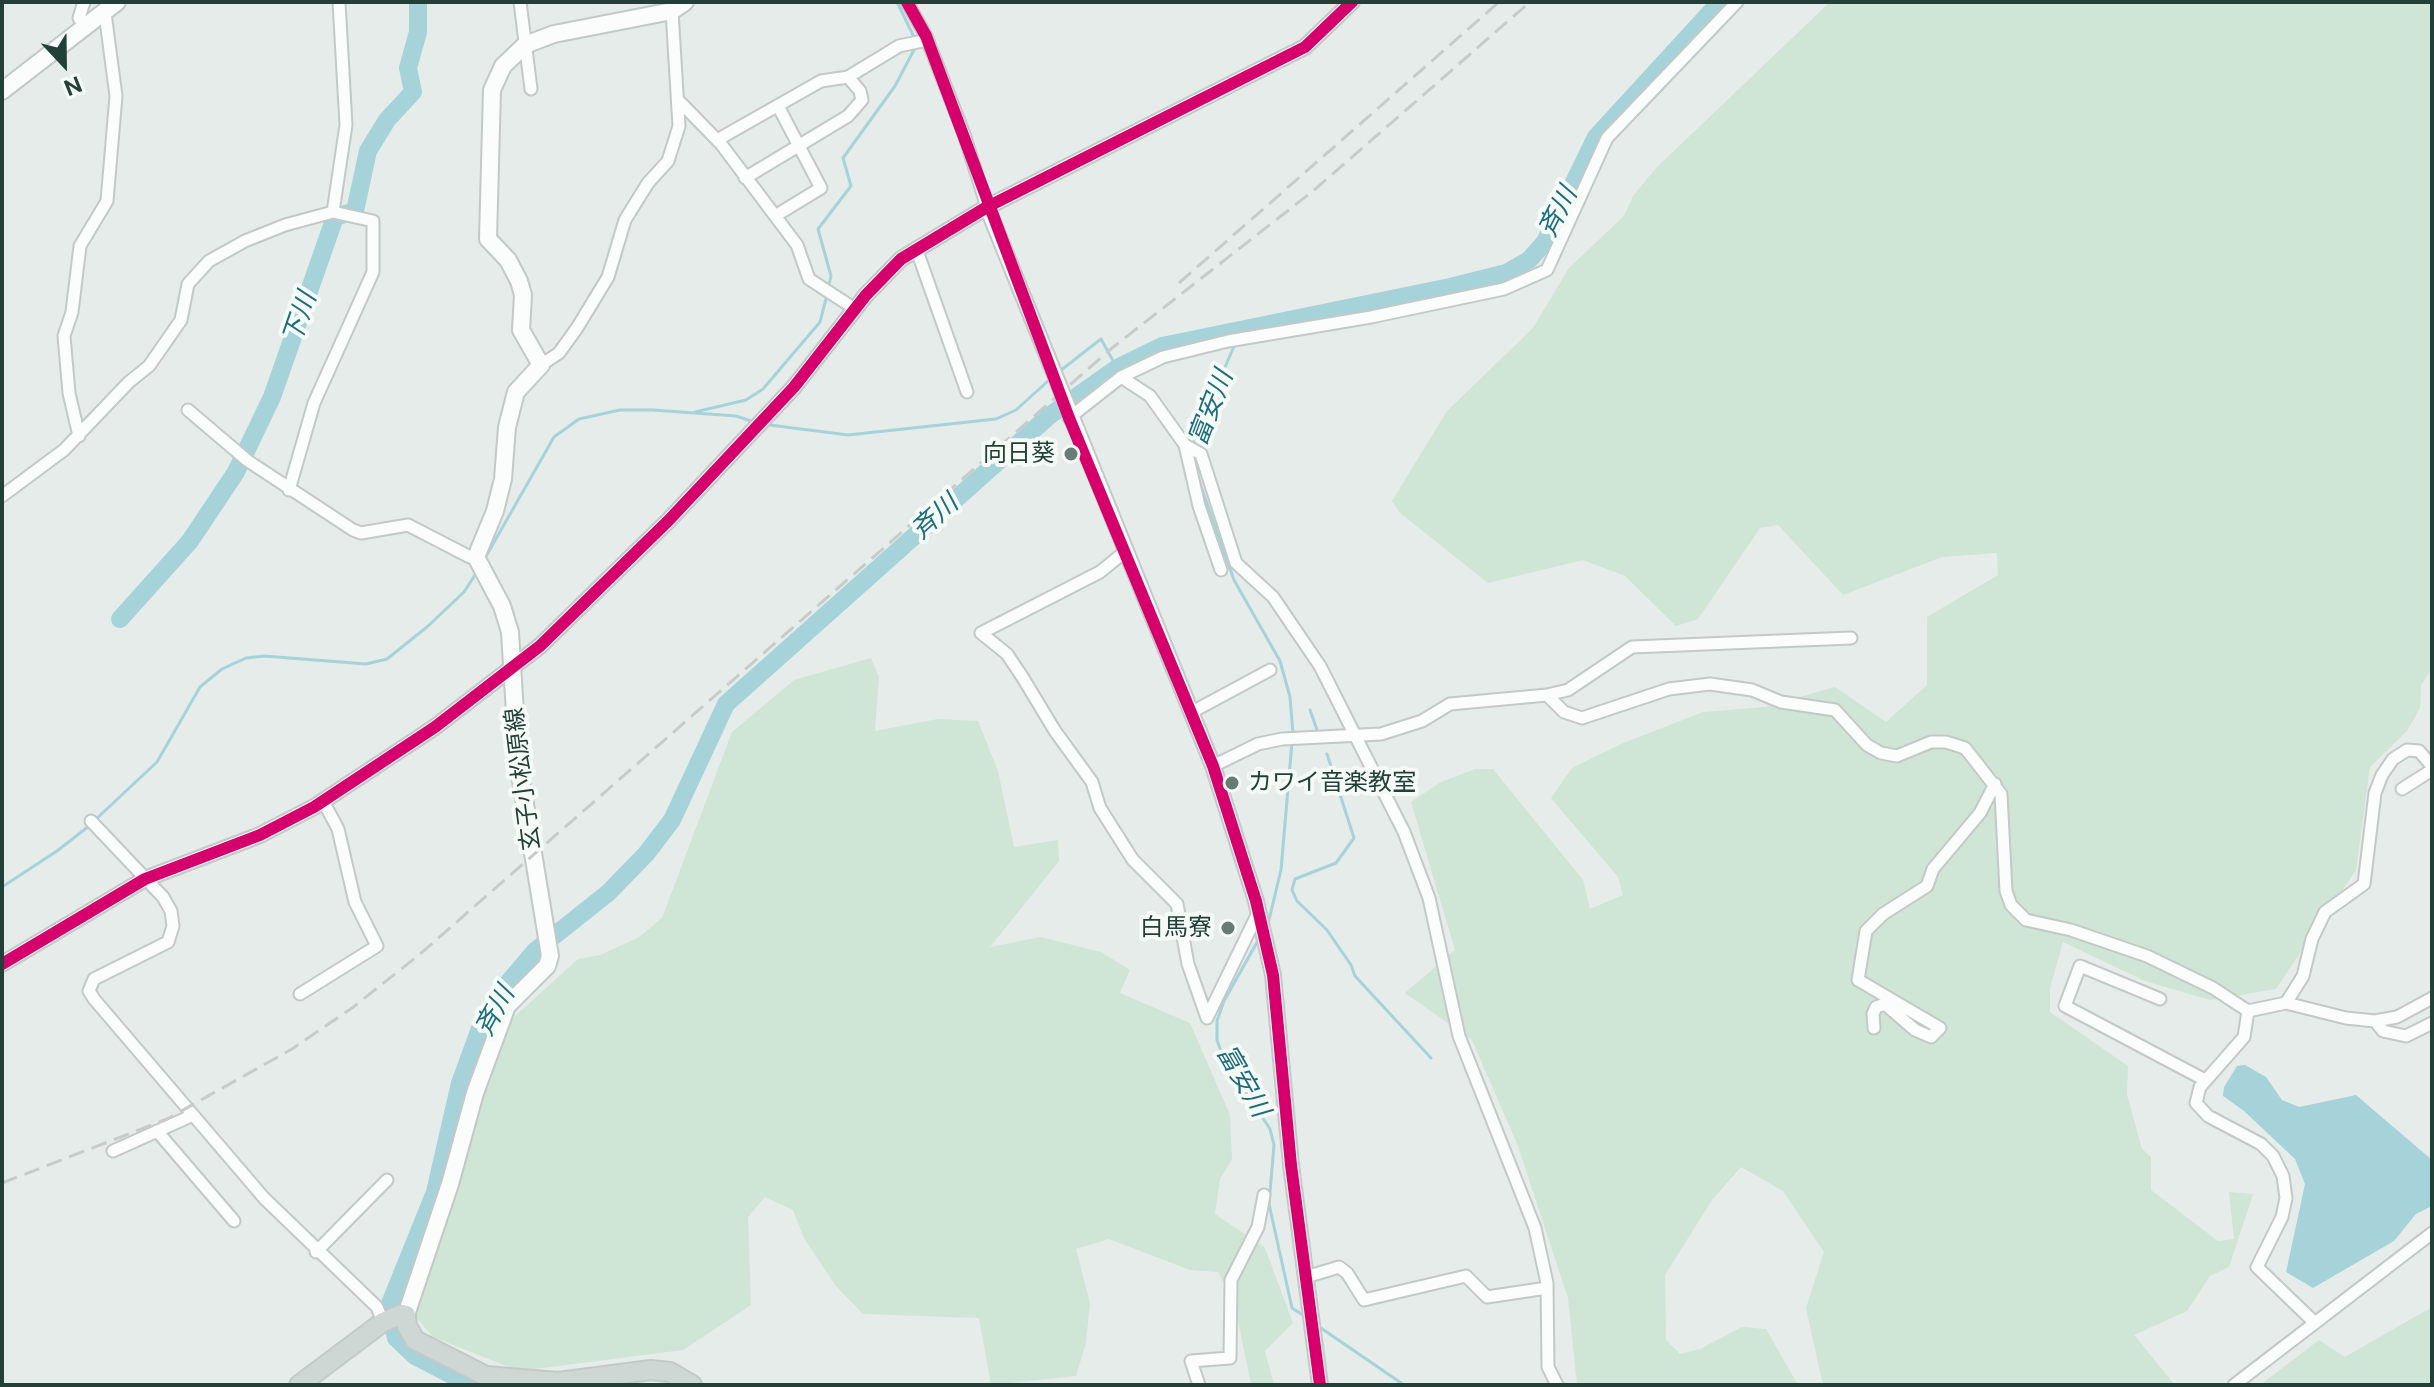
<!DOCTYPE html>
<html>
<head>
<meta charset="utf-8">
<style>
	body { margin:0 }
	#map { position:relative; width:2434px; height:1387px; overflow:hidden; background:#e6ece9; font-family:"Public Sans",sans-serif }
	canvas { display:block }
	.frame { position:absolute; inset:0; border:4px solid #234038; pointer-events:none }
	.north { position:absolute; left:24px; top:24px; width:80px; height:80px; -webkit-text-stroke:6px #f5faf7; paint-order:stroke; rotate:158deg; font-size:22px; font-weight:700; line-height:32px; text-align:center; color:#234038 }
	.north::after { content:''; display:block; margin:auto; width:28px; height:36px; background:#234038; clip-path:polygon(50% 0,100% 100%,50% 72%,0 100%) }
</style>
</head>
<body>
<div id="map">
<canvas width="2434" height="1387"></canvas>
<div class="frame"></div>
<div class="north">N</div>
</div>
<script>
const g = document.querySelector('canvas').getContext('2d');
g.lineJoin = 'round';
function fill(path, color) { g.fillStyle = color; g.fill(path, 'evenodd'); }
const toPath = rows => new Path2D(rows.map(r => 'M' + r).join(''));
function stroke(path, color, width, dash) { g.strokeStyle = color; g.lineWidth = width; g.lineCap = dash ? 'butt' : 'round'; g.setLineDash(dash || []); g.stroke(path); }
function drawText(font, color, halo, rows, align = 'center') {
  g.font = font + ' "Public Sans","Noto Sans JP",sans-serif'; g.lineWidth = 8; g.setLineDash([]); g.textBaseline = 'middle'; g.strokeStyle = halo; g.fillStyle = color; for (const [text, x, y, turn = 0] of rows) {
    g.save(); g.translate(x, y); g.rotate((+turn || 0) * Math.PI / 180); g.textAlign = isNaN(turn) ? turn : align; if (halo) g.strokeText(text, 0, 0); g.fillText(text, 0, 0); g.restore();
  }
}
fill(toPath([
	[1830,2,2432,2,2432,668,2421,685,2420,708,2407,731,2370,767,2356,870,2276,989,2210,1000,2145,981,2063,942,2050,988,2050,1012,2128,1066,2127,1095,2142,1149,2151,1157,2151,1190,2218,1241,2234,1239,2229,1192,2253,1194,2229,1267,2210,1276,2187,1311,2134,1335,2175,1385,1823,1385,1806,1308,1824,1252,1783,1191,1741,1167,1712,1200,1665,1275,1666,1340,1680,1354,1700,1349,1742,1327,1766,1329,1798,1385,1577,1385,1568,1298,1518,1146,1472,1040,1405,993,1455,950,1411,802,1441,782,1475,769,1493,769,1583,880,1590,909,1623,895,1618,877,1551,798,1572,768,1621,744,1703,712,1765,707,1835,687,1886,722,1927,685,1927,617,1998,575,1997,553,1942,557,1843,595,1778,525,1760,528,1698,619,1676,626,1625,576,1583,560,1488,583,1400,513,1392,501,1447,411,1533,328,1569,268,1624,216,1633,196,1656,168],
	[871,658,879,677,875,731,938,719,978,721,998,771,1014,847,1058,840,1059,861,990,947,1041,937,1101,952,1130,970,1120,993,1190,1023,1230,1115,1232,1159,1220,1179,1215,1214,1265,1248,1293,1323,1265,1351,1274,1385,1251,1385,1235,1305,1218,1272,1190,1270,1109,1239,1076,1249,1090,1303,1086,1343,1076,1376,991,1385,979,1318,863,1314,836,1286,804,1238,793,1210,765,1197,748,1217,751,1305,683,1350,519,1371,433,1337,413,1314,454,1200,503,1027,578,959,600,955,638,938,662,918,732,732,794,680],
	[2432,1307,2432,1385,2260,1385,2319,1340,2345,1357]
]), '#cfe5d6');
fill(toPath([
	[2245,1065,2266,1077,2282,1100,2299,1107,2356,1095,2432,1160,2432,1206,2416,1214,2394,1241,2313,1288,2286,1272,2305,1184,2295,1159,2244,1111,2223,1096,2224,1087,2237,1066]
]), '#a6d3da');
stroke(toPath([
	[897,2,914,37],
	[828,288,831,276,818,229,851,186,843,158,895,86,915,48],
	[1060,371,1101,339,1117,368],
	[695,412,746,400,763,389,820,322,827,295],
	[770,425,848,435,996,419,1016,410,1048,381],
	[1192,444,1235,344],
	[1198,478,1234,580,1280,661,1290,697,1293,734],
	[485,558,554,437,579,419,620,410,653,410,736,416,751,421],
	[1310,710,1317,730],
	[1327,754,1354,838,1336,863,1295,879,1292,890,1297,901,1327,930,1351,965,1355,976,1431,1058],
	[94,821,157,762,200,687,222,669,246,658,264,656,366,664,387,659,427,627,464,592,477,572],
	[2,887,57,851,89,826],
	[1268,924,1281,870,1292,742],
	[1260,937,1224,1001,1217,1021,1217,1040,1223,1057,1270,1129,1274,1145,1269,1204,1292,1308,1306,1317],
	[381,1312,389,1306],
	[1318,1326,1404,1385]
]), '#a6d3da', 3);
stroke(toPath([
	[120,619,190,541,236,472,272,397,335,217,355,211,368,151,387,120,413,92,408,68,418,32,418,2],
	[471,1385,415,1356,396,1338,389,1306,435,1192,460,1083,482,1023,495,998,535,951,608,893,646,854,672,820,726,704,1049,416,1117,368,1162,346,1450,287,1506,273,1529,260,1545,242,1596,137,1720,2]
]), '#a6d3da', 18);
const minor = toPath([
	[84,2,79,18,86,29],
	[520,2,531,89],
	[907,2,926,36,964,134,987,207],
	[848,77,899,46,927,40],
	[678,100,721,144,797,245,809,279,855,309],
	[717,140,821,81,848,77,860,91,862,100,848,116,745,178],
	[333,212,346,125,339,2],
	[775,216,821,188,778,106],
	[916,248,967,392],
	[541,365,559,353,577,328,608,277,625,220,648,183,668,161,679,126,672,11],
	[1121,377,1150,396,1185,445,1199,506,1221,570],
	[188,410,248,461,353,530,361,533,408,525,470,557,476,557],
	[1069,418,1121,377,1163,357,1228,341,1371,317,1504,289,1547,270,1607,138,1737,2],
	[79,436,69,393,64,336,72,312,80,246,107,201,116,96,105,13],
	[1185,445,1201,454,1236,563,1273,597,1320,666,1404,832,1429,898,1459,1036,1535,1228,1547,1283,1548,1367,1557,1385],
	[2,496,64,450,129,382,149,366,181,320,188,284,209,261,245,241,285,225,333,212,373,221,373,272,314,403,289,490],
	[1127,550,1100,572,981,633,1007,654,1023,678,1055,731,1092,782,1100,808,1133,860,1177,904,1188,964,1207,1018],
	[1547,695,1564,712,1582,718,1669,689,1710,684,1752,690,1781,702,1835,710,1867,745,1881,753,1897,756,1931,742,1946,742,1965,748,2001,794,2006,891,2011,905,2026,920,2071,930,2147,956,2213,988,2248,1011,2286,1003,2346,1018,2375,1021,2397,1017,2432,998],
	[1192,712,1270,670],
	[1213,766,1258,744,1282,739,1381,734,1422,721,1450,704,1547,695,1568,690,1632,647,1851,638],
	[2402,789,2432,770],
	[91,821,163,897,171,911,173,926,168,942,94,979,89,991,94,999,264,1198,377,1307,383,1322],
	[300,994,377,946,355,902,338,829,323,801],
	[2160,999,2080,966,2065,1006,2205,1080],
	[2286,1003,2303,976,2312,939,2325,912,2364,884,2375,793,2382,775,2393,759,2407,750,2419,751,2432,766],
	[2248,1011,2244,1037,2200,1087,2196,1103,2208,1116,2261,1144,2273,1156,2283,1176,2286,1198,2282,1217,2257,1267,2314,1322],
	[1207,1018,1259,911],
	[2375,1021,2383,1031,2406,1036,2432,1023],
	[1874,1028,1873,1014,1876,1007,1885,1004,1915,1030,1931,1037,1940,1028,1858,980,1866,931,1883,914,1927,886,1933,869,1980,813,1995,784],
	[157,1131,234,1221],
	[113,1151,191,1116],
	[316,1252,387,1180],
	[1306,1277,1339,1267,1347,1273,1364,1300,1466,1276,1487,1297,1547,1288],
	[1199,1385,1191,1361,1230,1358,1231,1280,1258,1227,1264,1195],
	[2234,1385,2432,1233]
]);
const tertiary = toPath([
	[987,207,1213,766,1256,901,1273,975,1291,1165,1320,1385],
	[2,964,145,879,260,835,314,807,435,727,540,646,669,520,794,387,866,295,901,259,987,207,1305,47,1352,2]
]);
const secondary = toPath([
	[2,91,117,2],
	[406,1315,450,1184,475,1093,507,1006,547,966,550,956,518,762,510,632,502,606,476,557,495,511,503,479,507,427,516,392,541,365,521,330,523,295,519,281,508,260,488,239,492,90,503,66,525,45,554,34,672,11,685,2]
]);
const primary = toPath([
	[299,1385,383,1322,402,1314,406,1315,407,1326,415,1340,486,1376,558,1382,651,1370,670,1372,692,1385]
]);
stroke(minor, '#c3c9c6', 15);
stroke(tertiary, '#c3c9c6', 18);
stroke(secondary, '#c2c9c6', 20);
stroke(primary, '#c2cac8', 22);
stroke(minor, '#fbfcfc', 11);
stroke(tertiary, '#fbfcfc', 14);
stroke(secondary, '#fbfcfc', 16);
stroke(primary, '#cfd7d5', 18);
stroke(toPath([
	[1179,283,1499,2],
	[2,1183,167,1119,292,1049,352,1008,419,955,1112,348,1313,191,1530,2]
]), '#c7ccca', 3, [16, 8]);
stroke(toPath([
	[907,2,926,36,1069,418,1213,766,1256,901,1273,975,1291,1165,1320,1385],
	[2,964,145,879,260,835,314,807,435,727,540,646,669,520,794,387,866,295,901,259,987,207,1305,47,1352,2]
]), '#d6006c', 12);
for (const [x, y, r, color] of [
	[1071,454,8,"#677c76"],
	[1232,783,8,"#677c76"],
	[1228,928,8,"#677c76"]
]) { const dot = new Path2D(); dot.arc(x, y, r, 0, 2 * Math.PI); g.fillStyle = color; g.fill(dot); stroke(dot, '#f5faf7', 3); }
drawText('24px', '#234038', '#f5faf7', [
	["向日葵",1055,454],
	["カワイ音楽教室",1248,783,"left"],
	["白馬寮",1212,928]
], 'right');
drawText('24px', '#234038', '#f5faf7', [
	["玄子小松原線",523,779,-97]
]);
drawText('italic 26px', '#1b6d7e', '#f5faf7', [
	["斉川",1558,212,-63],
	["下川",300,318,-71],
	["富安川",1211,408,-69],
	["斉川",935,517,-42],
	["斉川",495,1011,-61],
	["富安川",1243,1081,60]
]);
</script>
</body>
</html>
